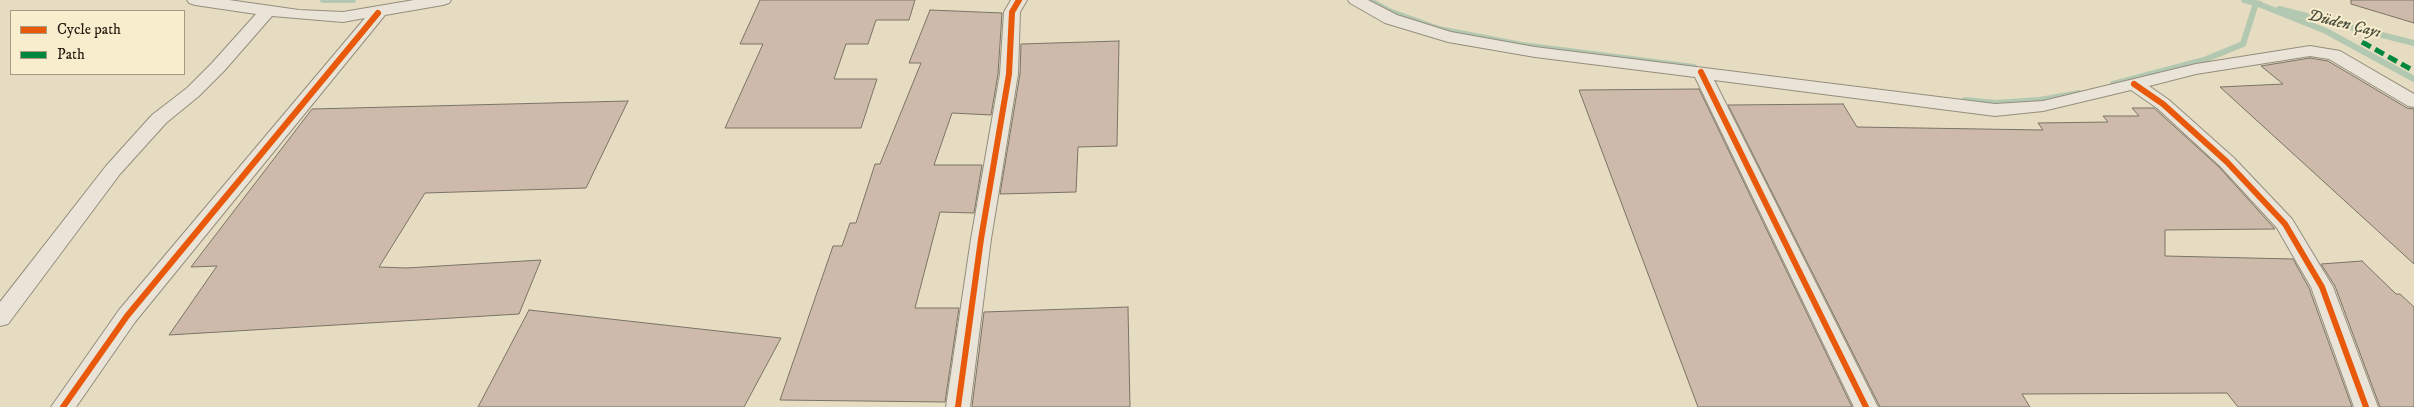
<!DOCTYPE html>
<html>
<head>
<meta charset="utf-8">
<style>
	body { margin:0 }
	#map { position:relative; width:2414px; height:407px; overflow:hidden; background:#e6dcc1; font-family:"IM FELL DW Pica",serif }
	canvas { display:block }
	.legend { position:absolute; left:10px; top:10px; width:175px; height:65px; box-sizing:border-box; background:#f8edcd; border:1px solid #a59b83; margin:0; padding:6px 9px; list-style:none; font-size:15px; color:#292015 }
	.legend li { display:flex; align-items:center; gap:10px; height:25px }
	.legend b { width:25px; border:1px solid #a59b83 }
</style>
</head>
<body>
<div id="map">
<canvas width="2414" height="407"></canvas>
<ul class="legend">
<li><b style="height:6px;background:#e8590c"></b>Cycle path</li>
<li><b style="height:6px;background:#00873e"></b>Path</li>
</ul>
</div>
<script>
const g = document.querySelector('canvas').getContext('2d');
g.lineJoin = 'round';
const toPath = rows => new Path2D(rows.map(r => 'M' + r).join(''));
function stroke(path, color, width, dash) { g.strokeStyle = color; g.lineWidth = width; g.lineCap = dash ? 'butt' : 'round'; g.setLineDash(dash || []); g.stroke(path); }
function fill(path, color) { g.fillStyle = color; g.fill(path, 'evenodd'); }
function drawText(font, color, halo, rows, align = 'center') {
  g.font = font + ' "IM FELL DW Pica",serif'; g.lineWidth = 4; g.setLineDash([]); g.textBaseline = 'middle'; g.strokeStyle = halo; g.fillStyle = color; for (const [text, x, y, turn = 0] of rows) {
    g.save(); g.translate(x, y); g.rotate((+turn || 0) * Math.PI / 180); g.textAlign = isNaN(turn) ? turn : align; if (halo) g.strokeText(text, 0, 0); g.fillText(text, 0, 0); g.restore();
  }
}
stroke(toPath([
	[323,0,353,0],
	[1369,0,1389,11,1439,29,1522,45,1694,67],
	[2244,0,2260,4],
	[2279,9,2414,43],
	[2113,84,2204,60,2243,44,2256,3,2326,31,2414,79],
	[1965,100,1996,103,2040,100,2079,93]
]), '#b3c8b0', 6);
const building = toPath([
	[760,0,915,0,909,20,876,20,868,44,846,44,834,79,877,79,861,128,725,128,763,44,740,44,760,0],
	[2351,0,2414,0,2414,23,2351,4,2351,0],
	[930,10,1002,13,998,74,991,115,952,113,934,165,982,165,974,213,940,212,915,308,959,308,945,402,780,400,833,246,842,246,850,223,856,223,875,164,880,164,921,63,909,63,930,10],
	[1119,41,1117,146,1078,147,1076,192,1000,194,1020,74,1021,44,1119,41],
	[2310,58,2328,61,2407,108,2414,109,2414,264,2220,87,2283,84,2261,66,2310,58],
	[1699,89,1852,407,1698,407,1579,90,1699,89],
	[628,101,586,188,425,193,379,267,406,268,541,260,519,314,169,335,217,266,191,267,312,109,628,101],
	[1843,104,1857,127,2043,130,2038,123,2108,122,2103,116,2139,116,2132,108,2154,108,2219,167,2275,229,2165,230,2165,256,2293,259,2309,288,2352,407,2238,407,2227,393,2022,394,2030,407,1880,407,1728,105,1843,104],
	[2362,261,2396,294,2400,294,2414,307,2414,407,2380,407,2335,286,2321,264,2362,261],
	[1128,307,1130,407,972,407,984,312,1128,307],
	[529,310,781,338,744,407,478,407,529,310]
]);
fill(building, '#cdbaaa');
stroke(building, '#7a7466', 1);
const minor = toPath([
	[187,0,229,0,299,10,343,12,414,0,451,0,449,3,443,5,385,15,135,322,76,407,51,407,119,310,365,18,343,22,272,16,224,71,199,96,166,123,120,174,8,324,0,326,0,302,106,166,152,115,187,88,212,63,256,14,195,5,189,3,187,0],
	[1011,0,1027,0,1020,12,1018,74,991,239,970,407,946,407,971,239,1000,74,1004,12,1011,0],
	[1348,0,1368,0,1397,15,1451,32,1535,47,1995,104,2043,101,2196,64,2310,46,2340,51,2414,94,2414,107,2408,106,2329,59,2310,56,2196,74,2149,86,2169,100,2234,158,2292,219,2333,287,2378,407,2354,407,2311,287,2277,228,2220,166,2157,108,2131,90,2043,111,1995,116,1714,80,1878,407,1854,407,1695,77,1535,57,1448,42,1385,23,1350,3,1348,0]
]);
stroke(minor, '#958e7d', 2);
fill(minor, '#e9e4d7');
stroke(toPath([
	[2362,42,2414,71]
]), '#00873e', 5, [10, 5]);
stroke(toPath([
	[1701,72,1866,407],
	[2134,84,2163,104,2227,162,2285,224,2322,287,2366,407],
	[63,407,127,316,378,13],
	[958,407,981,239,1009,74,1012,12,1019,0]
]), '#e8590c', 6);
drawText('italic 16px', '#4c5041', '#f8edcd', [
	["Düden Çayı",2344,25,14]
]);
</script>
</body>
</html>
